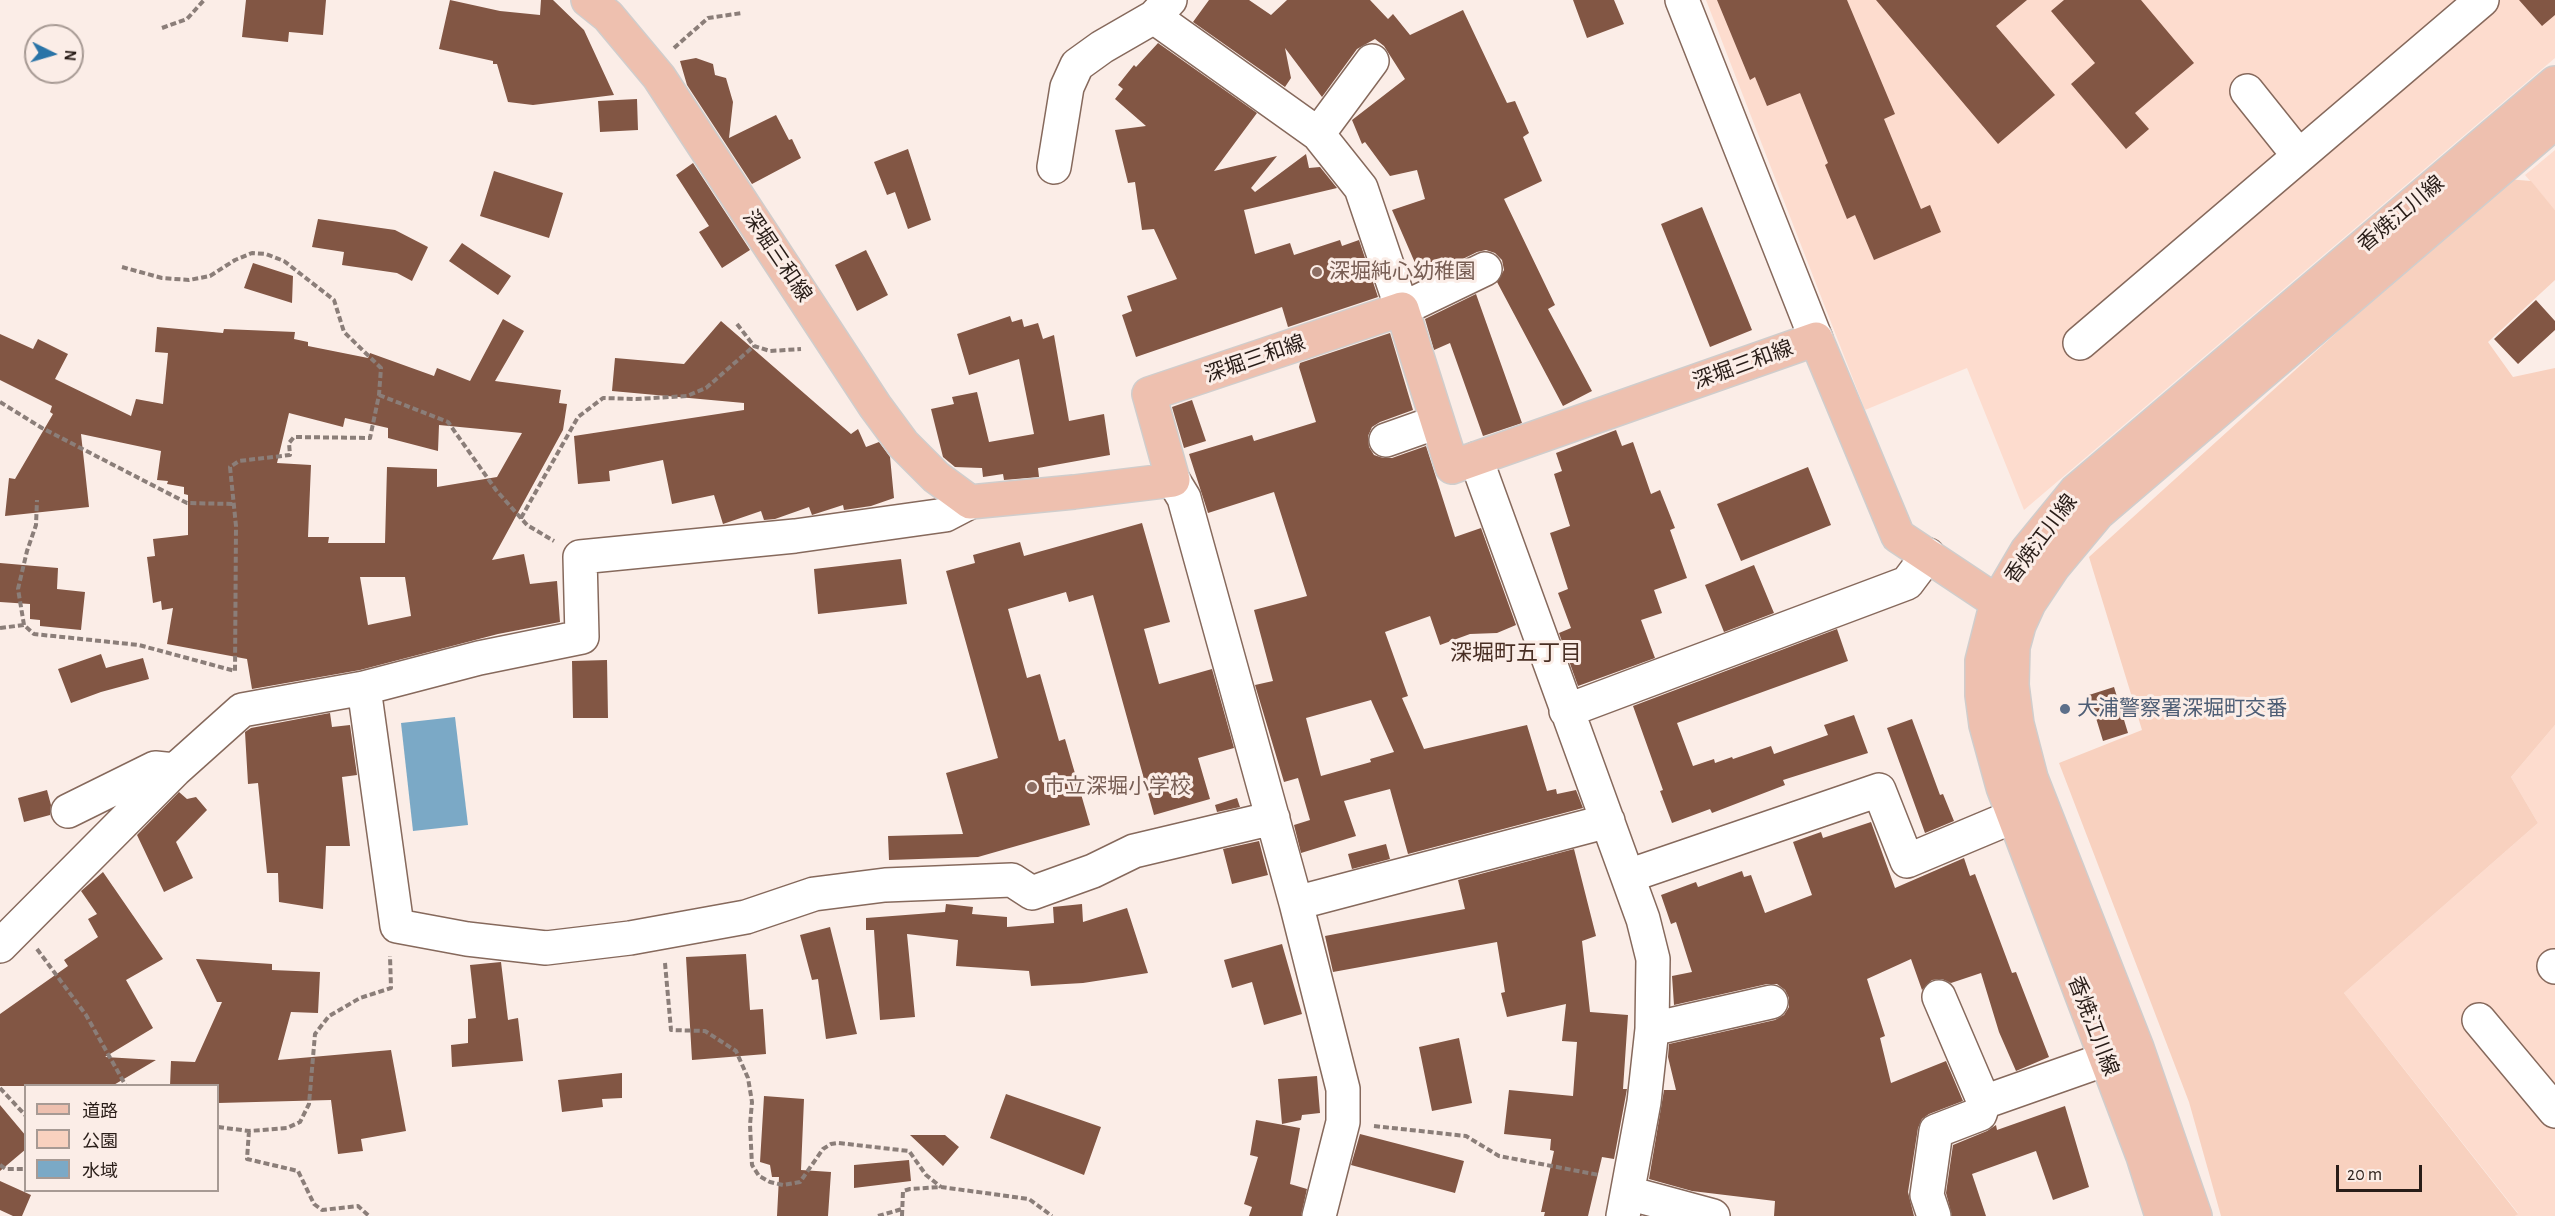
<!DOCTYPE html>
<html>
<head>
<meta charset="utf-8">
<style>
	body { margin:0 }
	#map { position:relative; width:2555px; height:1216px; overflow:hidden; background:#fbede7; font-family:"Alegreya Sans","Noto Sans JP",sans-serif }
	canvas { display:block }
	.legend { position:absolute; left:24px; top:1084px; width:195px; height:108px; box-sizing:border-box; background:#fbede7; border:2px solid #a79a94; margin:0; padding:8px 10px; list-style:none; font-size:18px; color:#291d18 }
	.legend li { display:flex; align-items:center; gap:12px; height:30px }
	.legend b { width:30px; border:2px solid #a79a94 }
	.north { position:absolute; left:24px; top:24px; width:60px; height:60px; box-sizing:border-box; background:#fbede7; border:2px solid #a79a94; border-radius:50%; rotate:95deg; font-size:16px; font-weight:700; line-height:24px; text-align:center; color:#291d18 }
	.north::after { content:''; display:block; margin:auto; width:21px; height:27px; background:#2a74a7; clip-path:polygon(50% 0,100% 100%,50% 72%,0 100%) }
	.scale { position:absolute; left:2336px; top:1165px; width:86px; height:27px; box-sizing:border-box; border:3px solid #291d18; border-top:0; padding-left:8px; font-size:18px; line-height:21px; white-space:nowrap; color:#291d18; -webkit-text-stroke:4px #fbede7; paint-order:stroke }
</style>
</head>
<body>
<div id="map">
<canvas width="2555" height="1216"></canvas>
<ul class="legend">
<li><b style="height:8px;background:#eec0af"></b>道路</li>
<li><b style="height:16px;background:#f8d1bf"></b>公園</li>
<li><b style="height:16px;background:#7ba9c6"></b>水域</li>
</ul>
<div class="north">N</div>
<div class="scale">20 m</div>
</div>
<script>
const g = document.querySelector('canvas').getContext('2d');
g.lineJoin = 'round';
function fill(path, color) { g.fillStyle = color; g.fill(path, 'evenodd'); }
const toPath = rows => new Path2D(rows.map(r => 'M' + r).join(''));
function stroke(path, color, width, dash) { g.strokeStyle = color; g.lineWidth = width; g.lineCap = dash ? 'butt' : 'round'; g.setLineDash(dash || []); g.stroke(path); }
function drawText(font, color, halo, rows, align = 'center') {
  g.font = font + ' "Alegreya Sans","Noto Sans JP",sans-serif'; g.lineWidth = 6; g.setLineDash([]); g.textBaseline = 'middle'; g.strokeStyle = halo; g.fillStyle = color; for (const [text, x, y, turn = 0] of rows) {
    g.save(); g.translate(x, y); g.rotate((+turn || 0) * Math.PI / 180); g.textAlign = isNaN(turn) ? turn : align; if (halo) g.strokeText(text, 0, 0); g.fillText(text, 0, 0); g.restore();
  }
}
fill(toPath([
	[1706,0,2555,0,2555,58,2024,510,1967,368,1865,410],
	[2555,150,2555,210,2525,175],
	[2555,725,2555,1216,2515,1216,2518,1213,2344,993,2538,823,2511,777]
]), '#fddcce');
fill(toPath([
	[2506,179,2531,181,2555,210,2555,280,2488,342,2513,377,2555,368,2555,725,2511,777,2538,823,2344,993,2518,1214,2515,1216,2221,1216,2189,1102,2059,763,2142,730,2089,557]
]), '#f8d1bf');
fill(toPath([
	[455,717,468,825,413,831,401,723]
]), '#7ba9c6');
fill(toPath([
	[246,0,326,0,323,35,289,32,288,42,242,37],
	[450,0,500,11,540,15,541,0,553,0,584,30,614,95,533,105,508,102,497,64,493,64,493,61,439,49],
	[1209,0,1249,0,1271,15,1287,0,1370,0,1388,19,1393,14,1410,35,1463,10,1507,103,1515,101,1529,133,1523,137,1542,181,1504,199,1555,305,1548,309,1592,391,1563,406,1497,282,1504,270,1502,260,1495,253,1486,250,1477,252,1422,279,1392,210,1425,199,1417,170,1390,176,1365,142,1362,144,1352,120,1405,79,1384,46,1375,39,1357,49,1322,97,1285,48,1291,78,1285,87,1193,22],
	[1573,0,1614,0,1624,24,1587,38],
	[1717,0,1847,0,1895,114,1884,119,1921,209,1930,205,1941,232,1874,260,1855,215,1847,219,1825,165,1828,163,1800,93,1767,106,1755,77,1750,80],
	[1876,0,2027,0,1996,26,2055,95,1998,144],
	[2064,0,2141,0,2194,63,2135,113,2149,129,2126,149,2071,84,2095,63,2051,11],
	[2519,0,2555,0,2555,15,2542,26],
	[1158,43,1257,113,1214,171,1277,156,1251,188,1255,192,1306,154,1309,168,1320,167,1337,188,1244,210,1255,254,1290,243,1294,255,1340,240,1342,246,1359,240,1378,297,1288,327,1282,307,1136,357,1122,315,1132,311,1127,296,1177,279,1154,229,1142,230,1135,182,1128,183,1115,130,1146,126,1115,99,1123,89,1118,85,1134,65,1136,67],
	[696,58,713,64,715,75,726,78,733,102,729,138,776,115,789,140,792,139,801,158,752,184,687,85,680,61],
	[637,99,638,130,600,132,598,101],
	[908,149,931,220,908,229,895,192,887,195,874,162],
	[693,163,750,250,722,268,699,232,709,226,676,175],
	[494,171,563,193,549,238,480,216],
	[1702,207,1752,330,1710,347,1661,224],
	[318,219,395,230,428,247,412,281,397,273,342,265,344,252,312,247],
	[462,243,511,276,498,295,449,261],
	[866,250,888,295,857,311,835,265],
	[253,263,293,276,292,303,244,288],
	[1476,294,1522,423,1483,436,1450,343,1434,350,1425,319],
	[2536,300,2555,321,2555,330,2518,364,2494,339],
	[1010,316,1012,322,1022,319,1024,327,1038,323,1043,339,1054,335,1069,421,1104,414,1110,455,1038,468,1039,477,1004,480,1003,474,983,477,982,468,955,467,943,457,931,409,954,404,952,397,977,392,989,442,1034,434,1019,359,969,375,957,334],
	[503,319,524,331,495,381,561,390,559,403,567,404,563,430,492,560,524,554,530,584,557,581,560,622,498,634,360,670,252,689,247,659,167,644,173,608,162,610,161,601,153,603,147,557,155,556,153,539,188,535,188,495,184,494,184,487,167,484,168,481,157,480,161,451,81,434,89,507,5,516,9,478,15,479,53,414,50,412,52,406,0,380,0,334,33,349,38,339,68,354,55,379,131,416,136,399,163,404,168,353,155,352,157,327,223,333,224,329,295,332,294,339,308,342,308,346,368,358,370,353,434,376,437,368,470,381],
	[289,413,343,427,345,418,388,428,388,438,438,451,439,425,522,433,497,477,437,487,437,469,387,467,385,543,328,543,329,537,308,537,311,465,277,463],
	[360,577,405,577,411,616,368,625],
	[721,321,851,434,858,429,866,447,879,442,890,457,894,498,871,506,844,510,843,505,812,515,809,507,775,519,764,520,761,511,723,524,714,495,672,504,663,460,609,471,610,481,578,484,574,436,744,410,744,403,612,391,615,358,684,364],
	[1390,333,1413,410,1380,422,1372,427,1368,436,1369,447,1374,455,1383,458,1392,458,1426,446,1455,537,1481,528,1516,625,1497,633,1470,634,1440,645,1430,616,1385,632,1408,696,1402,698,1424,749,1527,725,1547,791,1556,789,1557,794,1576,790,1583,808,1408,854,1390,789,1344,801,1356,836,1301,853,1294,825,1310,820,1298,778,1284,782,1255,685,1273,681,1254,610,1307,596,1274,492,1208,513,1189,454,1252,435,1254,441,1316,422,1299,367,1300,363],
	[1371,700,1394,752,1370,759,1371,762,1321,776,1306,718],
	[1192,400,1206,441,1184,448,1172,407],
	[1616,430,1622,446,1633,442,1651,494,1660,490,1675,528,1670,530,1687,578,1654,590,1662,613,1641,620,1655,658,1578,686,1559,633,1571,628,1558,593,1568,589,1550,533,1570,526,1554,474,1562,471,1556,453],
	[1808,467,1831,525,1741,561,1717,504],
	[1142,523,1170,622,1144,629,1159,684,1212,669,1234,748,1198,758,1210,799,1154,815,1093,595,1069,602,1066,592,1008,609,1027,678,1040,674,1059,741,1065,739,1090,825,978,857,889,860,888,836,963,834,946,773,998,758,946,571,975,563,973,555,1020,542,1024,556],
	[901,559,907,604,818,614,814,569],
	[0,563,58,568,57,589,85,592,81,630,40,626,40,620,30,619,30,604,0,602],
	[1754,565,1774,613,1724,632,1705,585],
	[1837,629,1848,661,1677,723,1693,766,1714,759,1715,763,1732,757,1733,759,1771,746,1774,754,1828,735,1824,725,1854,715,1868,753,1783,780,1785,785,1712,813,1710,809,1672,823,1660,791,1663,790,1633,706],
	[101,654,106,668,143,658,149,679,101,692,71,703,58,669],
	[607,660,608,718,573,718,572,661],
	[2114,687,2128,733,2103,741,2089,695],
	[330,713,332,727,350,725,357,775,342,777,350,846,326,846,323,909,279,902,278,873,267,873,258,783,248,784,245,732,251,728],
	[1912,719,1940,795,1943,794,1954,821,1925,833,1887,728],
	[47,790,51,805,50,815,24,822,18,798],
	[179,792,187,799,196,797,207,810,176,842,193,878,164,892,137,835],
	[1237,798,1240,807,1217,812,1215,805],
	[1871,822,1895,888,1964,858,1970,876,1975,874,2012,973,2016,972,2049,1057,2016,1071,1999,1032,1981,973,1951,983,1942,979,1932,980,1922,990,1911,959,1867,979,1885,1036,1880,1038,1891,1083,1946,1061,1963,1101,1929,1114,1922,1119,1918,1128,1908,1192,1914,1216,1774,1216,1775,1201,1692,1191,1649,1179,1664,1090,1676,1090,1668,1057,1669,1044,1775,1020,1784,1015,1789,1007,1789,998,1785,990,1777,984,1767,984,1674,1005,1672,976,1692,972,1676,922,1671,924,1661,895,1696,882,1698,887,1742,871,1744,877,1751,875,1765,913,1812,895,1793,842,1821,832,1823,838],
	[1259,841,1268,875,1232,884,1223,849],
	[1386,844,1390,859,1352,869,1348,854],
	[1574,849,1596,936,1582,941,1590,1012,1628,1015,1623,1089,1627,1089,1614,1159,1602,1157,1588,1216,1544,1216,1545,1212,1541,1212,1554,1151,1550,1150,1551,1139,1504,1134,1509,1090,1573,1096,1577,1042,1562,1041,1566,1004,1507,1017,1501,993,1505,992,1497,942,1333,972,1325,936,1465,909,1458,880],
	[103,872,163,959,126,980,153,1028,105,1057,156,1060,112,1086,0,1086,0,1014,68,966,64,960,98,937,88,919,97,914,81,891],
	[946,904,973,907,972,914,1007,917,1007,927,1054,923,1053,907,1082,904,1083,922,1127,908,1148,973,1083,983,1031,986,1029,971,956,966,958,940,907,934,915,1017,880,1020,874,930,866,930,866,918,945,912],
	[830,927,857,1034,826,1039,818,979,812,980,800,935],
	[1282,944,1302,1014,1264,1025,1252,982,1232,988,1224,960],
	[746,954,750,1010,763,1009,766,1054,692,1060,686,957],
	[196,959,272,964,272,970,320,972,318,1013,291,1012,278,1060,391,1050,406,1131,361,1139,363,1151,338,1154,331,1100,218,1103,218,1086,170,1086,171,1061,195,1062,222,1002,217,1002],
	[501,962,508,1020,518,1018,523,1061,452,1067,451,1045,468,1043,468,1019,476,1018,470,965],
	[1459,1038,1472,1103,1432,1111,1419,1047],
	[622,1073,622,1098,602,1099,603,1107,562,1112,558,1080],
	[1317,1076,1320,1113,1302,1115,1301,1120,1282,1124,1278,1079],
	[1006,1094,1101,1127,1084,1175,990,1138],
	[764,1096,804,1099,801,1170,831,1172,828,1216,777,1216,779,1177,772,1177,770,1165,760,1162],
	[0,1105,26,1136,26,1149,0,1171],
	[2065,1106,2089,1187,2053,1200,2036,1151,1972,1174,1986,1216,1952,1216,1946,1193,1953,1145,1987,1131,1996,1125,1997,1130],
	[1256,1120,1300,1128,1290,1184,1307,1189,1301,1216,1249,1216,1252,1207,1244,1204,1258,1157,1250,1155],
	[1360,1134,1464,1161,1455,1193,1351,1165],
	[910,1135,945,1135,959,1147,943,1166],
	[909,1160,911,1181,854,1188,854,1165],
	[0,1181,31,1195,22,1216,13,1216,0,1210]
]), '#825644');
const minor = toPath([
	[1170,0,1154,17,1318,134,1361,188,1402,309,1485,269],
	[1682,0,1816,339],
	[2247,91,2299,156],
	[1318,134,1372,61],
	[1054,167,1067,87,1077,65,1102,47,1154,17],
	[2080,343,2482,0],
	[1386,440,1437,422],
	[1476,459,1643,919,1653,959,1652,1029,1644,1102,1623,1216],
	[1173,480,1184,498,1296,903,1343,1089,1343,1122,1319,1216],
	[364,688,397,926,467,939,546,948,630,938,746,917,814,894,885,885,1012,880,1032,893,1093,871,1134,851,1273,818],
	[1566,711,1907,583,1928,555],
	[68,811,155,768,175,770],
	[1628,876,1879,790,1907,861,2012,817],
	[1296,903,1608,821],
	[0,946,175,770,242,710,364,688,479,658,582,637,580,557,795,536,945,515,970,502],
	[2554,966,2555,967],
	[1939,997,1984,1102],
	[2479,1020,2555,1111],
	[1652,1029,1771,1002],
	[1628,1193,1713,1216],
	[1934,1216,1927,1195,1936,1131,1980,1114,1984,1102,2106,1059]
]);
const major = toPath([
	[588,0,608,16,659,77,875,406,903,444,936,477,970,502,1074,492,1173,480,1149,394,1402,309,1452,467,1816,339,1898,536,1997,602],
	[2162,1216,2143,1156,2003,787,1986,725,1982,695,1982,661,1997,602,2027,551,2076,491,2555,83],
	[2195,1216,2137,1048,2031,778,2017,724,2012,685,2013,647,2019,625,2029,603,2053,567,2098,513,2555,122]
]);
stroke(minor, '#86695c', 36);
stroke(major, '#d0cdcc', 36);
stroke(toPath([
	[162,28,187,19,204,0],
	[674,48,708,18,742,13],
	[737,324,754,346,770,351,801,349],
	[379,395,448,422,496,490,527,525,554,541],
	[0,402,42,428,187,503,234,504],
	[521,518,578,417,603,398,636,399,687,396,706,388,754,346],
	[24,625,18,589,27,551,36,525,37,500],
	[0,628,24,625,34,634,139,645,235,671,236,526,230,467,239,461,290,455,289,443,294,437,370,438,379,395,381,368,344,332,334,300,284,261,266,254,252,253,235,260,210,276,189,280,162,278,122,267],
	[37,949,86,1015,126,1086],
	[665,963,671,1030,705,1031,736,1051,748,1078,752,1102,750,1125,752,1165,759,1176,770,1182,783,1185,800,1182,823,1149,831,1144,838,1143,909,1151,926,1175,941,1187],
	[0,1088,26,1116],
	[1374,1126,1466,1136,1499,1156,1599,1175],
	[218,1127,249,1131,287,1128,300,1122,309,1104,315,1034,329,1016,360,998,391,988,390,956],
	[249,1131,247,1159,298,1171,314,1204,322,1210,358,1206,369,1216],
	[0,1165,6,1169,26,1169],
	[878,1216,902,1209],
	[902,1216,903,1191,910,1189,941,1187,1029,1199,1052,1216]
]), '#8b7e79', 4, [6, 3]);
stroke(minor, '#fff', 33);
stroke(major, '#eec0af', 33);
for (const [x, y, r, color] of [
	[1317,272,6,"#8d6e63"],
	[2065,709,6,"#5c6f8a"],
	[1032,787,6,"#8d6e63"]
]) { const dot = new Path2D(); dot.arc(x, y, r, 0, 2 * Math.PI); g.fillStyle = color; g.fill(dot); stroke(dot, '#fbede7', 2); }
drawText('21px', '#291d18', '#fbede7', [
	["香焼江川線",2401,214,-40],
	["深堀三和線",777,256,56],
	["深堀三和線",1255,359,-19],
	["深堀三和線",1743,365,-20],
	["香焼江川線",2041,539,-53],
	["香焼江川線",2093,1026,69]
]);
drawText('21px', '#785e54', '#fbede7', [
	["深堀純心幼稚園",1329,272],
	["市立深堀小学校",1044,787]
], 'left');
drawText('21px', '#4e5e75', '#fbede7', [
	["大浦警察署深堀町交番",2077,709]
], 'left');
drawText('22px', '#492f24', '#fbede7', [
	["深堀町五丁目",1516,653]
]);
</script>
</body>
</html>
